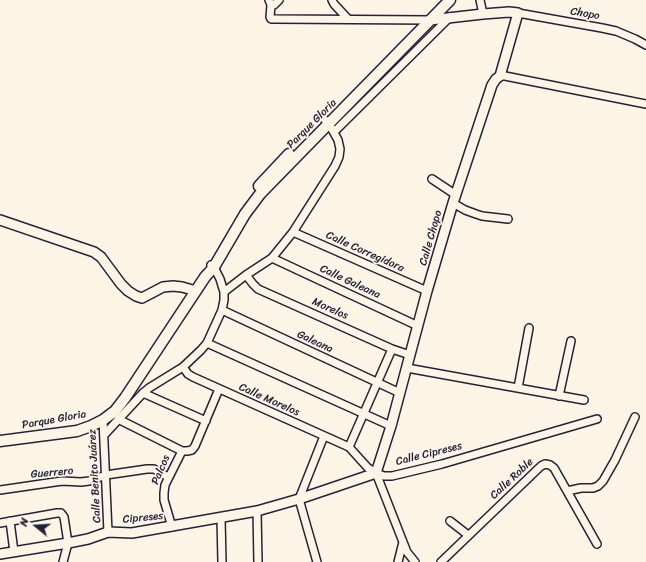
<!DOCTYPE html>
<html>
<head>
<meta charset="utf-8">
<style>
	body { margin:0 }
	#map { position:relative; width:646px; height:562px; overflow:hidden; background:#fcf5e5; font-family:Sriracha,sans-serif }
	canvas { display:block }
	.north { position:absolute; left:16px; top:506px; width:40px; height:40px; -webkit-text-stroke:3px #fcf5e5; paint-order:stroke; rotate:288deg; font-size:11px; font-weight:700; line-height:16px; text-align:center; color:#22223b }
	.north::after { content:''; display:block; margin:auto; width:14px; height:18px; background:#22223b; clip-path:polygon(50% 0,100% 100%,50% 72%,0 100%) }
</style>
</head>
<body>
<div id="map">
<canvas width="646" height="562"></canvas>
<div class="north">N</div>
</div>
<script>
const g = document.querySelector('canvas').getContext('2d');
g.lineJoin = 'round';
const toPath = rows => new Path2D(rows.map(r => 'M' + r).join(''));
function stroke(path, color, width, dash) { g.strokeStyle = color; g.lineWidth = width; g.lineCap = dash ? 'butt' : 'round'; g.setLineDash(dash || []); g.stroke(path); }
function drawText(font, color, halo, rows, align = 'center') {
  g.font = font + ' Sriracha,sans-serif'; g.lineWidth = 3.5; g.setLineDash([]); g.textBaseline = 'middle'; g.strokeStyle = halo; g.fillStyle = color; for (const [text, x, y, turn = 0] of rows) {
    g.save(); g.translate(x, y); g.rotate((+turn || 0) * Math.PI / 180); g.textAlign = isNaN(turn) ? turn : align; if (halo) g.strokeText(text, 0, 0); g.fillText(text, 0, 0); g.restore();
  }
}
const minor = toPath([
	[269,0,271,5,270,17,271,19,274,19,430,20],
	[332,0,334,4,348,19],
	[480,0,483,14],
	[271,5,274,5,279,0],
	[518,13,602,28,616,31,635,39,646,45],
	[500,76,505,76,646,104],
	[334,132,450,17],
	[432,179,456,195],
	[453,203,465,210,476,214,482,216,508,219],
	[293,232,427,291],
	[272,258,418,326],
	[211,265,214,267,220,279,224,292],
	[246,275,253,284,258,289,392,349,410,355],
	[222,310,400,393],
	[207,343,391,426],
	[183,367,188,374,193,377,349,447,368,468,376,473,384,476,392,476,442,464,597,419],
	[407,368,584,400],
	[518,388,529,328],
	[143,393,206,421],
	[559,396,571,341],
	[118,419,182,451],
	[103,420,108,532],
	[104,435,143,393,149,388,183,367,201,350,207,343,222,310,224,300,224,292,246,275,272,258,293,232,335,166,339,157,340,149,338,140,329,124,324,119],
	[349,447,392,349],
	[376,473,403,542,407,552,415,562],
	[0,490,62,481,81,482,89,481,106,475,147,469,154,469,168,477],
	[567,491,581,488,593,488,598,486,603,481,615,460,635,417],
	[257,511,258,562],
	[221,518,222,562],
	[10,521,14,552],
	[450,521,468,535],
	[0,523,57,513,61,513,64,517,68,543,63,562],
	[172,527,164,500,164,493,165,485,182,451,187,451,192,450,195,446,219,389],
	[317,562,299,499,324,436],
	[398,562,403,542],
	[441,562,541,466,545,464,550,465,554,468,597,544]
]);
const tertiary = toPath([
	[0,220,94,252,101,257,121,284,128,291,136,296,142,298,163,287,173,286,182,287,196,291],
	[0,554,68,543,88,539,108,532,132,533,257,511,299,499,376,473,391,426,427,291,453,203,492,85,496,79,500,76,518,13,509,12,483,14,430,20]
]);
const secondary = toPath([
	[259,186,289,154],
	[0,441,77,431,91,426,103,420,115,411,125,398,205,277,214,267,245,214,260,194,299,154,450,0]
]);
stroke(minor, '#22223b', 10);
stroke(tertiary, '#22223b', 12);
stroke(secondary, '#22223b', 13);
stroke(minor, '#fcf5e5', 7);
stroke(tertiary, '#fcf5e5', 9);
stroke(secondary, '#fcf5e5', 10);
drawText('11px', '#22223b', '#fcf5e5', [
	["Chopo",585,14,10],
	["Parque Gloria",312,124,-45],
	["Calle Chopo",431,238,-74],
	["Calle Corregidora",365,252,24],
	["Calle Galeana",350,282,25],
	["Morelos",330,309,24],
	["Galeana",315,342,25],
	["Calle Morelos",269,400,24],
	["Parque Gloria",54,420,-10],
	["Calle Cipreses",429,454,-14],
	["Palcos",161,470,-67],
	["Guerrero",52,473,-5],
	["Calle Benito Juárez",95,476,-93],
	["Calle Roble",512,479,-43],
	["Cipreses",143,518,-6]
]);
</script>
</body>
</html>
